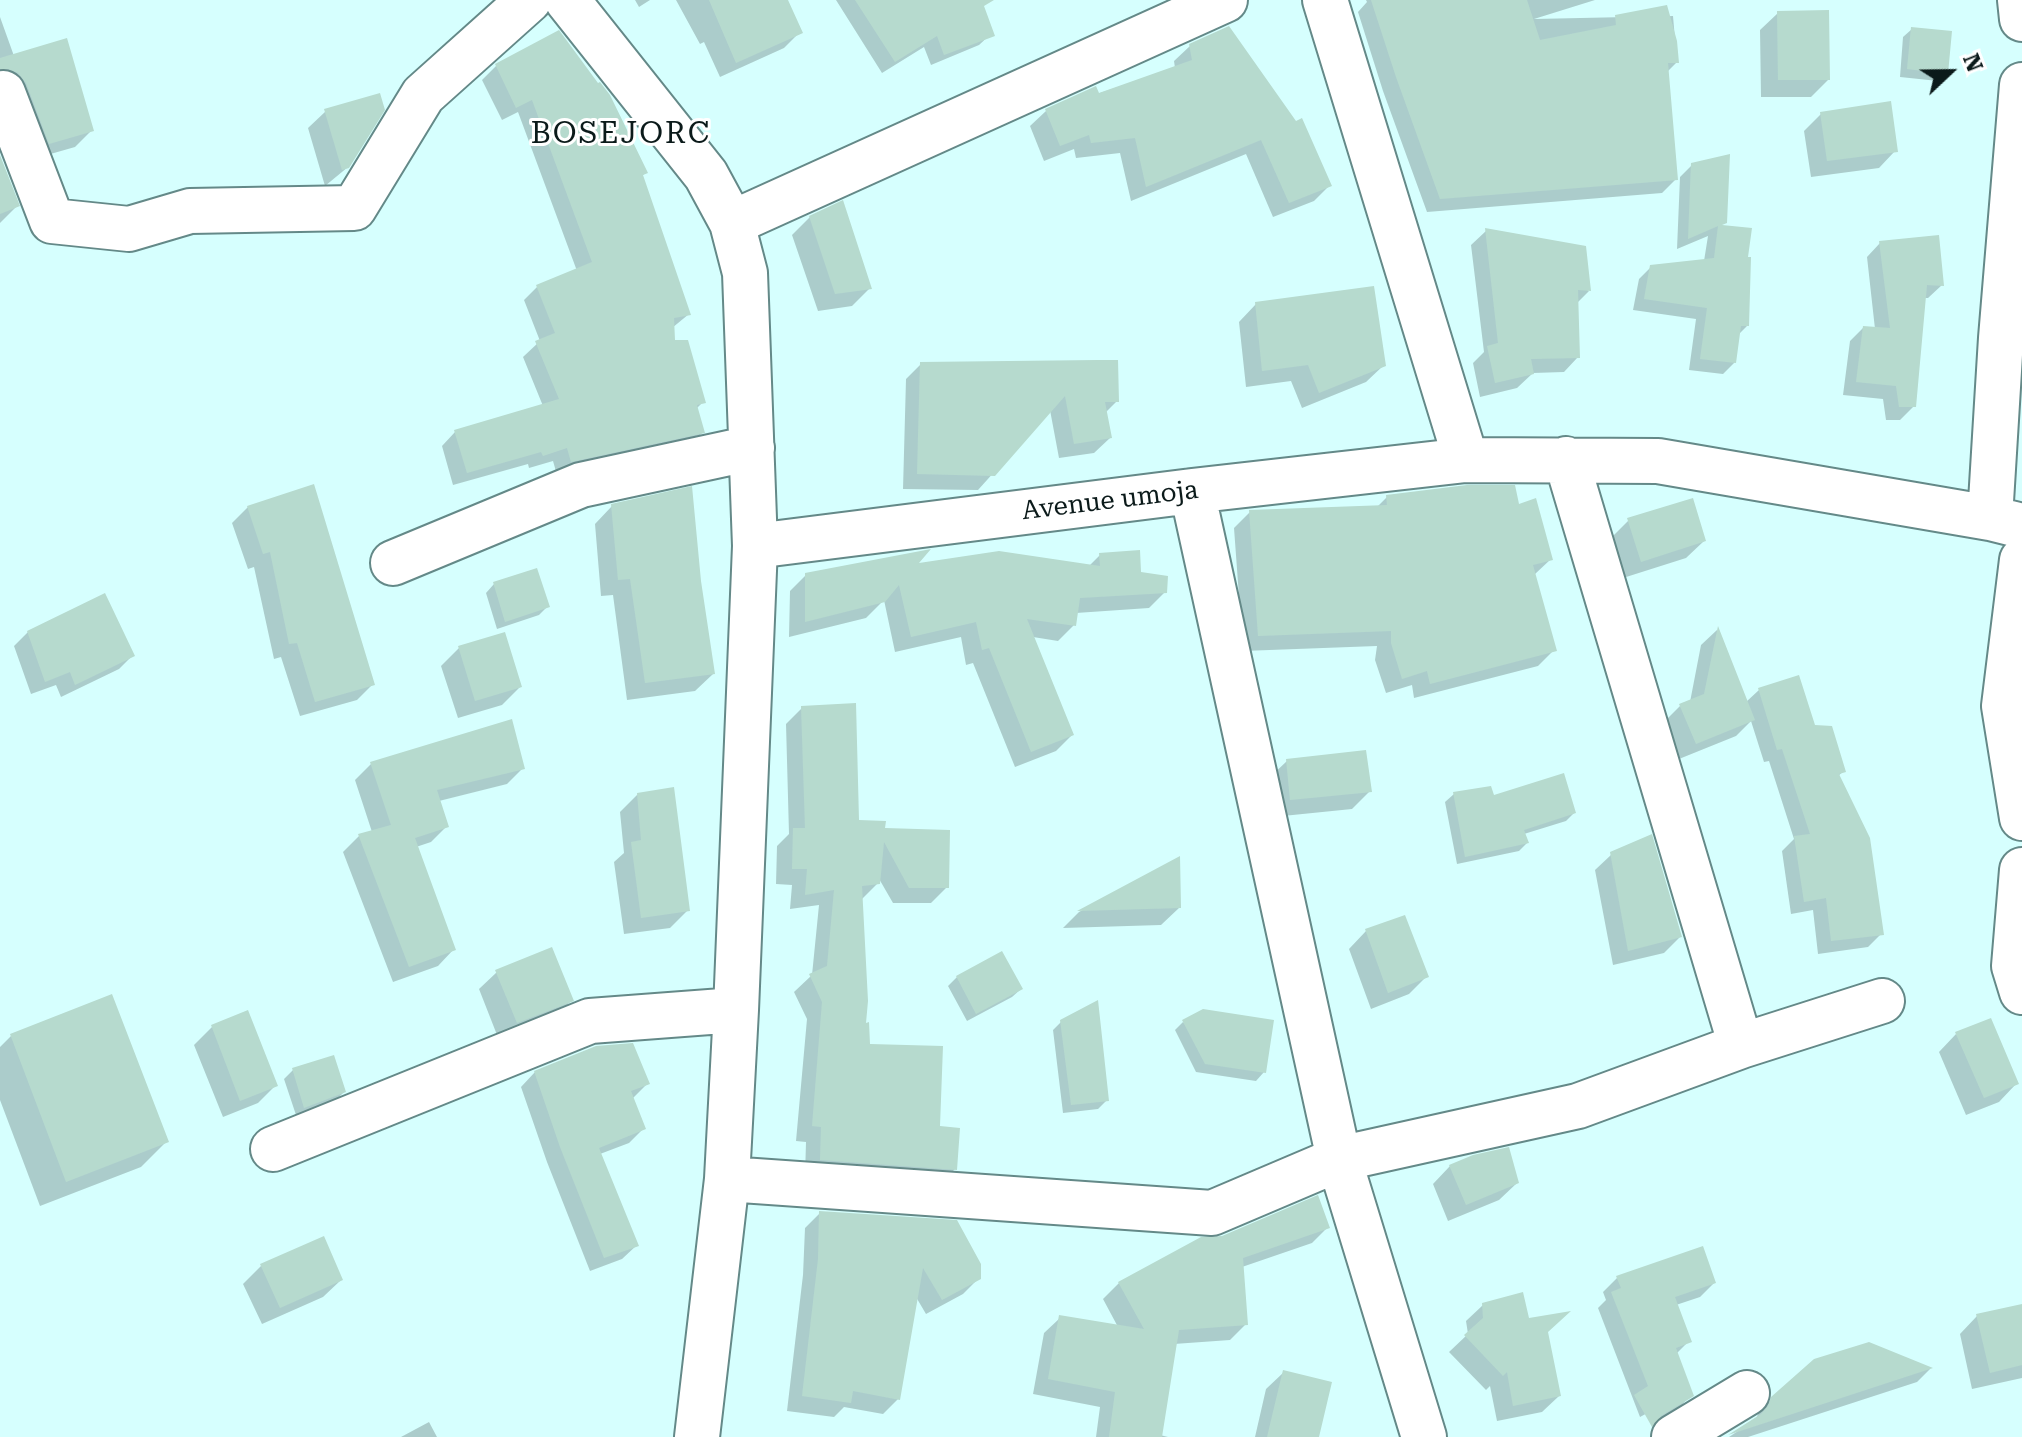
<!DOCTYPE html>
<html>
<head>
<meta charset="utf-8">
<style>
	body { margin:0 }
	#map { position:relative; width:2022px; height:1437px; overflow:hidden; background:#d6fffe; font-family:"Roboto Serif",serif }
	canvas { display:block }
	.north { position:absolute; left:1910px; top:32px; width:80px; height:80px; -webkit-text-stroke:6px #fff; paint-order:stroke; rotate:68deg; font-size:22px; font-weight:700; line-height:32px; text-align:center; color:#0b1a1a }
	.north::after { content:''; display:block; margin:auto; width:28px; height:36px; background:#0b1a1a; clip-path:polygon(50% 0,100% 100%,50% 72%,0 100%) }
</style>
</head>
<body>
<div id="map">
<canvas width="2022" height="1437"></canvas>
<div class="north">N</div>
</div>
<script>
const g = document.querySelector('canvas').getContext('2d');
g.lineJoin = 'round';
function fill(path, color) { g.fillStyle = color; g.fill(path, 'evenodd'); }
const toPath = rows => new Path2D(rows.map(r => 'M' + r).join(''));
function stroke(path, color, width, dash) { g.strokeStyle = color; g.lineWidth = width; g.lineCap = dash ? 'butt' : 'round'; g.setLineDash(dash || []); g.stroke(path); }
function drawText(font, color, halo, rows, align = 'center') {
  g.font = font + ' "Roboto Serif",serif'; g.lineWidth = 6; g.setLineDash([]); g.textBaseline = 'middle'; g.strokeStyle = halo; g.fillStyle = color; for (const [text, x, y, turn = 0] of rows) {
    g.save(); g.translate(x, y); g.rotate((+turn || 0) * Math.PI / 180); g.textAlign = isNaN(turn) ? turn : align; if (halo) g.strokeText(text, 0, 0); g.fillText(text, 0, 0); g.restore();
  }
}
fill(toPath([
	[635,0,650,0,639,7],
	[676,0,786,0,800,32,784,48,720,77,704,42,700,44],
	[836,0,980,0,992,33,979,45,931,65,924,47,882,73],
	[1366,0,1595,0,1534,19,1673,16,1677,62,1667,72,1676,179,1662,193,1427,212,1383,91,1358,12,1367,2],
	[1778,13,1828,80,1811,97,1761,97,1760,30],
	[0,17,14,56,92,130,75,147,33,159,0,89],
	[1912,29,1946,73,1938,81,1900,77,1903,37],
	[559,33,646,172,642,176,689,314,672,328,673,342,703,402,696,409,703,432,689,446,557,475,553,461,529,468,528,464,453,485,442,446,455,432,543,406,523,357,540,341,524,300,537,287,577,271,518,112,502,120,482,80,496,66],
	[1190,46,1330,185,1314,201,1273,217,1246,154,1131,201,1120,153,1076,158,1074,149,1044,161,1030,126,1046,111,1175,68,1174,61],
	[326,111,348,167,325,186,308,128],
	[1821,114,1895,151,1879,168,1811,177,1804,131],
	[0,161,17,206,0,223],
	[1692,165,1720,227,1746,259,1747,326,1738,335,1735,362,1723,374,1689,370,1696,319,1633,310,1639,279,1651,267,1704,261,1708,236,1677,249,1680,177],
	[810,217,870,288,852,306,818,311,792,235],
	[1486,231,1589,291,1577,303,1578,357,1564,372,1533,373,1517,388,1480,397,1473,363,1484,352,1471,245],
	[1880,243,1942,285,1928,298,1924,298,1914,406,1900,420,1886,420,1883,399,1843,395,1850,341,1863,328,1875,329,1867,257],
	[1256,304,1384,365,1366,382,1302,408,1291,381,1246,387,1239,322],
	[921,364,1117,401,1105,413,1110,438,1094,453,1059,458,1050,410,978,490,903,489,906,379],
	[1387,497,1518,506,1551,559,1534,575,1554,650,1538,666,1414,698,1412,685,1386,693,1375,660,1377,646,1243,651,1234,528,1250,512,1376,508],
	[612,506,700,582,713,674,695,691,627,700,613,595,601,596,595,524],
	[248,507,373,684,357,700,300,716,281,657,274,659,254,567,248,569,232,523],
	[1629,520,1704,541,1686,558,1623,578,1611,538],
	[1100,555,1165,592,1149,608,1076,613,1074,625,1058,641,1033,637,1072,735,1056,751,1015,767,973,663,966,665,961,637,895,652,884,600,866,618,789,637,790,591,806,575,914,565,1089,566],
	[494,584,547,607,539,615,497,629,486,593],
	[1717,630,1746,702,1759,690,1813,727,1844,771,1838,776,1881,934,1868,947,1818,954,1813,910,1791,914,1782,851,1794,839,1769,761,1764,762,1751,721,1736,736,1679,759,1664,722,1681,705,1690,702,1701,645],
	[28,632,133,655,119,669,61,697,56,685,31,694,14,646],
	[459,648,520,687,502,705,458,718,441,666],
	[802,708,857,822,883,830,947,887,931,903,893,903,878,877,878,883,861,900,864,1027,869,1046,938,1128,955,1169,939,1185,805,1176,806,1142,796,1141,807,1019,794,992,812,975,819,905,790,909,792,885,776,884,777,846,789,834,786,724],
	[1287,761,1370,791,1352,809,1273,817,1269,778],
	[371,764,523,768,507,784,439,801,447,826,431,842,416,847,454,949,438,966,393,982,343,852,359,836,372,832,355,780],
	[638,794,688,910,670,928,624,934,614,862,624,853,620,812],
	[1454,794,1493,798,1574,813,1566,821,1524,834,1527,843,1519,851,1457,864,1445,802],
	[1612,854,1680,937,1664,953,1613,965,1595,870],
	[1178,860,1179,908,1161,925,1063,928,1079,912],
	[1366,931,1426,977,1409,994,1371,1009,1349,949],
	[497,972,572,1000,554,1018,499,1040,479,989],
	[957,977,1021,989,1012,997,967,1021,948,986],
	[1062,1021,1107,1100,1098,1109,1063,1113,1053,1030],
	[1183,1022,1264,1072,1256,1081,1196,1072,1175,1030],
	[212,1027,276,1085,258,1103,223,1117,194,1045],
	[1956,1034,2016,1084,1999,1102,1966,1115,1939,1052],
	[11,1036,167,1141,141,1167,40,1206,0,1100,0,1047],
	[333,1057,344,1092,336,1100,296,1115,284,1079,293,1070],
	[535,1072,648,1083,633,1098,644,1128,629,1143,600,1154,637,1245,622,1259,590,1271,547,1162,521,1087],
	[1450,1166,1517,1183,1499,1200,1448,1221,1433,1184],
	[820,1213,979,1278,963,1294,926,1314,916,1297,898,1399,883,1414,844,1407,834,1417,787,1411,803,1275,805,1228],
	[1328,1227,1312,1243,1242,1267,1246,1324,1230,1340,1174,1344,1160,1435,1168,1437,1096,1437,1100,1407,1033,1394,1044,1333,1060,1318,1118,1327,1103,1299,1119,1283],
	[261,1266,341,1280,323,1297,262,1324,243,1284],
	[1617,1278,1714,1283,1700,1297,1676,1305,1689,1341,1676,1354,1691,1395,1677,1410,1654,1424,1651,1411,1640,1417,1598,1308,1606,1300,1603,1292],
	[1483,1305,1528,1320,1546,1332,1559,1396,1542,1412,1497,1421,1490,1386,1486,1390,1449,1352,1468,1334,1466,1321],
	[2022,1306,2022,1378,1972,1389,1960,1334,1977,1316],
	[1869,1344,1930,1369,1917,1382,1748,1437,1729,1437,1756,1419,1758,1414,1772,1399],
	[1284,1372,1317,1437,1255,1437,1266,1389],
	[429,1422,437,1437,401,1437]
]), '#0003');
fill(toPath([
	[709,0,788,0,803,33,736,63],
	[855,0,994,0,984,6,995,36,944,55,937,36,895,62],
	[1371,0,1527,0,1540,40,1616,25,1615,15,1667,5,1677,41,1679,63,1668,63,1678,180,1440,199,1396,77],
	[1829,10,1830,80,1778,80,1777,11],
	[1229,26,1296,121,1302,118,1332,186,1289,203,1261,140,1146,187,1135,138,1091,143,1089,135,1060,146,1045,109,1096,86,1099,93,1192,60,1189,44],
	[1911,27,1952,31,1948,74,1907,69],
	[559,30,598,83,600,82,610,95,648,173,643,175,691,315,674,318,675,340,688,340,706,403,697,405,705,433,571,462,567,448,543,456,541,452,467,473,454,430,559,399,535,341,555,333,536,285,592,262,532,100,516,108,495,64],
	[67,38,94,131,49,144,26,83,18,73,8,69,0,69,0,58],
	[380,93,385,110,349,168,342,170,324,109],
	[1891,101,1898,152,1827,161,1820,112],
	[1730,154,1727,223,1722,225,1752,228,1748,257,1751,257,1749,326,1741,326,1736,363,1700,359,1707,308,1644,299,1650,265,1714,258,1718,226,1688,239,1691,163],
	[0,155,20,206,0,214],
	[843,200,872,289,835,294,809,216],
	[1485,228,1586,246,1591,291,1578,290,1580,358,1531,359,1534,374,1495,383,1487,346,1498,343],
	[1939,235,1944,286,1927,285,1916,407,1899,407,1896,386,1856,382,1863,326,1890,328,1879,241],
	[1374,286,1386,366,1319,393,1308,365,1262,371,1255,302],
	[1097,360,1118,360,1119,402,1105,402,1112,438,1074,444,1065,396,995,476,917,474,920,362],
	[314,484,375,685,315,702,297,643,289,644,270,552,263,554,247,506],
	[1467,485,1515,485,1519,504,1536,498,1553,560,1533,565,1557,651,1430,684,1427,671,1402,679,1391,643,1391,631,1258,636,1249,510,1387,505,1386,495],
	[692,486,701,581,715,674,645,683,630,579,618,580,611,504],
	[1693,498,1706,541,1641,562,1627,518],
	[931,549,919,563,999,551,1100,566,1099,553,1140,550,1141,572,1168,576,1167,593,1080,598,1076,626,1027,619,1074,735,1031,752,989,648,982,650,976,622,911,637,899,585,885,602,805,622,805,573],
	[537,568,550,607,505,622,493,582],
	[105,593,135,656,75,685,70,672,45,682,27,631],
	[1718,626,1755,720,1696,744,1679,704,1704,694],
	[505,632,522,687,475,701,458,646],
	[1799,675,1815,725,1832,726,1846,772,1839,774,1870,838,1884,935,1831,941,1826,898,1804,902,1794,836,1810,834,1782,749,1777,750,1758,688],
	[856,703,859,820,886,821,885,828,950,830,949,888,909,888,884,842,880,884,862,886,868,1001,866,1023,869,1022,870,1044,943,1046,940,1126,960,1128,957,1170,820,1160,821,1127,812,1126,822,1002,809,974,827,966,834,890,805,895,807,869,792,869,793,828,805,828,801,706],
	[512,719,525,769,437,790,449,827,415,838,456,950,409,967,358,834,391,825,370,762],
	[1366,750,1372,792,1290,800,1286,759],
	[1564,773,1576,813,1524,830,1529,843,1465,857,1453,792,1491,786,1494,795],
	[674,787,690,911,641,918,631,842,641,840,637,793],
	[1652,834,1682,937,1628,951,1610,852],
	[1180,856,1181,908,1077,911],
	[1405,915,1429,977,1388,993,1365,929],
	[552,947,574,1001,517,1023,495,970],
	[1002,951,1023,989,976,1014,956,976],
	[112,994,169,1142,66,1182,10,1034],
	[1098,1000,1109,1101,1071,1105,1060,1020],
	[1203,1009,1274,1020,1266,1073,1205,1064,1182,1020],
	[248,1010,278,1086,240,1101,211,1025],
	[1991,1018,2019,1084,1984,1098,1955,1032],
	[633,1043,650,1084,631,1091,646,1129,599,1148,639,1246,604,1258,560,1147,534,1071,596,1046],
	[334,1055,346,1092,304,1108,292,1068],
	[1509,1147,1519,1183,1466,1205,1449,1165,1473,1155],
	[1318,1195,1330,1228,1243,1258,1248,1325,1179,1330,1162,1437,1109,1437,1115,1392,1048,1379,1059,1315,1144,1329,1118,1282,1201,1237,1222,1236],
	[819,1211,957,1220,981,1264,981,1279,942,1300,923,1268,900,1400,853,1391,851,1403,802,1396,818,1259],
	[324,1236,343,1280,280,1308,260,1264],
	[1703,1246,1716,1283,1675,1297,1692,1342,1676,1348,1694,1396,1661,1416,1652,1427,1634,1395,1648,1386,1611,1292,1621,1288,1616,1276],
	[1523,1292,1529,1318,1571,1311,1548,1332,1561,1396,1513,1406,1507,1372,1503,1376,1464,1335,1483,1318,1482,1303],
	[2022,1304,2022,1365,1990,1373,1976,1314],
	[1869,1342,1933,1368,1728,1435,1761,1414,1768,1406,1771,1397,1814,1359],
	[1283,1370,1332,1382,1319,1437,1267,1437]
]), '#b6dace');
const minor = toPath([
	[567,0,706,175,732,223,745,273,755,546,736,1010,727,1179,697,1437],
	[1325,0,1466,460],
	[2020,0,2022,19],
	[3,93,52,221,129,229,190,211,354,208,423,95,529,0],
	[732,223,1225,0],
	[1566,459,1741,1046],
	[1192,491,1339,1159,1424,1437],
	[1990,518,2001,338,2022,85],
	[755,546,1192,491,1466,460,1658,461,1990,518,2022,526],
	[2022,560,2004,706,2022,818],
	[393,563,581,485,752,448],
	[2022,870,2014,966,2022,992],
	[273,1149,590,1021,736,1010],
	[727,1179,1212,1213,1339,1159,1578,1106,1741,1046,1882,1001],
	[1674,1437,1747,1393]
]);
stroke(minor, '#648988', 48);
stroke(minor, '#fff', 44);
drawText('26px', '#0b1a1a', '#fff', [
	["Avenue umoja",1110,501,-7]
]);
g.letterSpacing = '2px';
drawText('30px', '#0b1a1a', '#fff', [
	["BOSEJORC",621,134]
]);
g.letterSpacing = '0px';
</script>
</body>
</html>
